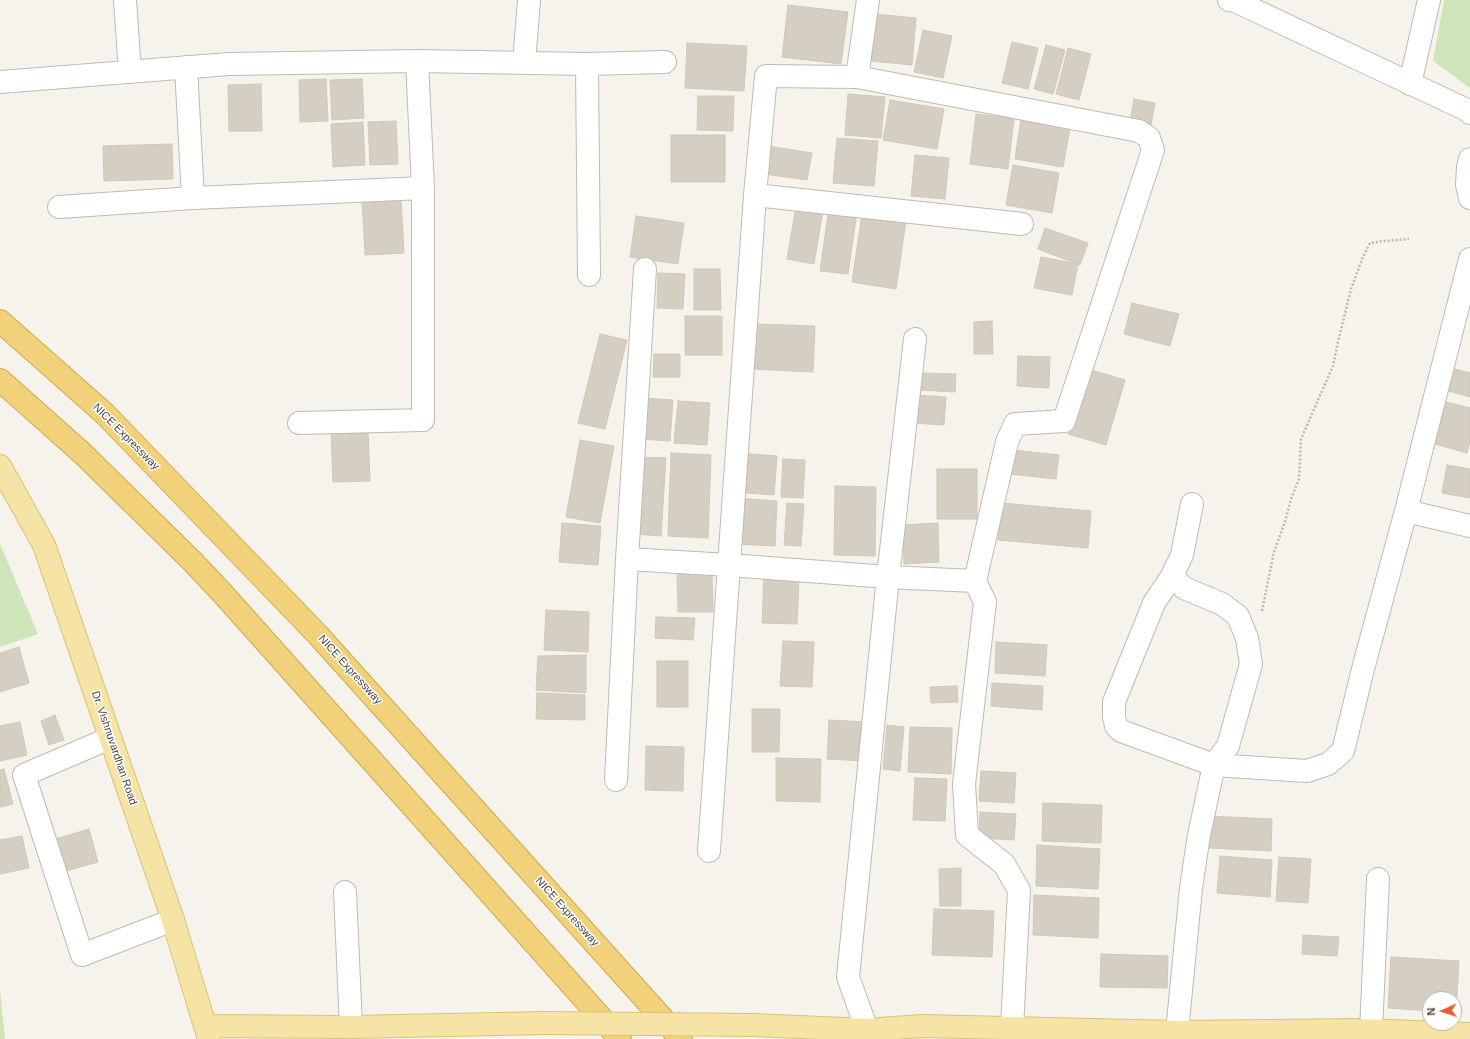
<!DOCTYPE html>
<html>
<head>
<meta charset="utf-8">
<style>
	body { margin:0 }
	#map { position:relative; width:1470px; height:1039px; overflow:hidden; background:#f5f3ec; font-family:Arial,sans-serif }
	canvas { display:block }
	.north { position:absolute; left:1422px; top:991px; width:40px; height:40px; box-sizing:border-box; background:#fff; border:1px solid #b6b4b0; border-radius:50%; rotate:267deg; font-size:11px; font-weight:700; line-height:16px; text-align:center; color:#49443a }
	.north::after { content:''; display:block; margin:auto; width:14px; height:18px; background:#e65b32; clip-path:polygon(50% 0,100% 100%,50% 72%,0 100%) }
</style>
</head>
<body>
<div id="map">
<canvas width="1470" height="1039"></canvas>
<div class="north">N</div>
</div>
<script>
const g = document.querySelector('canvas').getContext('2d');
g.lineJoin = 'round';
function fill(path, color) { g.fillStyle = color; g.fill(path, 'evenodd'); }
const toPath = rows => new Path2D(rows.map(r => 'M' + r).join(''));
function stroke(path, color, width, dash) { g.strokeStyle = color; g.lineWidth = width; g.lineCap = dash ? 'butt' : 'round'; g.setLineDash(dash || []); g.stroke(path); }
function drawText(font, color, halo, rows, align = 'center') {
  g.font = font + ' Arial,sans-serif'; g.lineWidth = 3; g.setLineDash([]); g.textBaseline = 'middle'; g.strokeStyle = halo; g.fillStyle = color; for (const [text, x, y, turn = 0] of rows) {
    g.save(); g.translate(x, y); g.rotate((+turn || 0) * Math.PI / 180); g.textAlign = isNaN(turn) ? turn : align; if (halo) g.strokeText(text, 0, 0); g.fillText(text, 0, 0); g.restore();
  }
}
fill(toPath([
	[1444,0,1470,0,1470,88,1433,61],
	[0,544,38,634,0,647],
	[0,990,5,1039,0,1039]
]), '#cee5ba');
const building = toPath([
	[788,5,848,12,841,64,782,57,788,5],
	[875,14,916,18,912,65,870,61,875,14],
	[923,30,952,36,943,78,914,72,923,30],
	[1012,42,1038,48,1028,89,1002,83,1012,42],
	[687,43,747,46,744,91,685,88,687,43],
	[1046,45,1065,50,1053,94,1034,89,1046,45],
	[1068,48,1091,54,1079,100,1056,94,1068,48],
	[326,79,328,121,300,122,299,80,326,79],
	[362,79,364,118,332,120,330,80,362,79],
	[261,84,262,131,229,131,228,85,261,84],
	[848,94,885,97,881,138,845,135,848,94],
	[698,96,734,96,733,131,697,130,698,96],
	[1134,99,1155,103,1151,125,1130,121,1134,99],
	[890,100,944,109,937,149,883,140,890,100],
	[976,114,1014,119,1008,169,970,164,976,114],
	[1021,119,1070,128,1063,167,1015,159,1021,119],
	[396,121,398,164,370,165,368,122,396,121],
	[363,122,365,165,333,167,331,124,363,122],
	[671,135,725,135,725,182,671,182,671,135],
	[837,138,878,141,874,186,833,183,837,138],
	[172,144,173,179,104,181,103,146,172,144],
	[768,146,812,153,807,180,764,174,768,146],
	[915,155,949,158,945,199,911,196,915,155],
	[1013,165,1059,173,1052,213,1006,205,1013,165],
	[401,198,404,253,365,255,362,200,401,198],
	[796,206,823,210,814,264,787,259,796,206],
	[829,208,857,212,848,274,820,271,829,208],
	[862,214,906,221,896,289,852,282,862,214],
	[636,216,684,223,678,264,630,257,636,216],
	[1045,228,1088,243,1080,265,1038,249,1045,228],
	[1041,257,1078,264,1072,295,1034,288,1041,257],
	[694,269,720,269,721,310,694,310,694,269],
	[658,273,685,274,683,309,657,308,658,273],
	[1132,303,1179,314,1170,346,1124,334,1132,303],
	[685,316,722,316,722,355,685,355,685,316],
	[992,321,993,354,974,354,974,322,992,321],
	[754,324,815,326,813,372,751,369,754,324],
	[600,334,627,340,605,429,578,423,600,334],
	[654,354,680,354,680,377,653,377,654,354],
	[1018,356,1050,357,1049,388,1017,386,1018,356],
	[1088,369,1125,380,1106,445,1068,434,1088,369],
	[1455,369,1470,373,1470,397,1449,391,1455,369],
	[921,373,956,374,955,392,920,390,921,373],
	[915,395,946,397,944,425,913,423,915,395],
	[642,398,673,400,670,441,639,439,642,398],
	[678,401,710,403,707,445,674,443,678,401],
	[1446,402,1470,408,1470,441,1467,453,1435,444,1446,402],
	[368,430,370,481,333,482,331,431,368,430],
	[580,440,614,446,600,523,566,517,580,440],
	[1013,450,1059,455,1056,479,1010,474,1013,450],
	[671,453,711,455,708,538,668,536,671,453],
	[738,453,777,456,774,495,735,492,738,453],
	[639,457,666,458,661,536,634,534,639,457],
	[783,459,805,460,803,498,781,497,783,459],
	[1447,465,1470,469,1470,498,1442,493,1447,465],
	[937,469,977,469,977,519,937,519,937,469],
	[835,486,876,487,875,556,834,555,835,486],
	[736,498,777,501,775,546,734,544,736,498],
	[787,503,804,504,801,546,784,545,787,503],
	[1001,503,1091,511,1088,548,998,540,1001,503],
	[562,523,601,526,598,565,559,562,562,523],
	[938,523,939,562,904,564,903,525,938,523],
	[677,570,712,570,713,612,678,612,677,570],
	[764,578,799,580,797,624,762,623,764,578],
	[546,610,589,612,588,652,544,650,546,610],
	[656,617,695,618,693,640,655,638,656,617],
	[783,641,814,642,812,687,780,686,783,641],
	[996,642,1047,645,1045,676,995,673,996,642],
	[19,647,29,683,0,692,0,653,19,647],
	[586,655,586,693,536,690,538,656,586,655],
	[657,661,688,661,688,707,657,707,657,661],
	[992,683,1043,686,1042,710,991,706,992,683],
	[957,686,958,702,931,703,930,687,957,686],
	[537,693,585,695,585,720,536,719,537,693],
	[752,709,780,709,779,752,752,752,752,709],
	[55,715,64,740,49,745,41,721,55,715],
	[829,720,866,722,864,761,827,759,829,720],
	[20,722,27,755,0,761,0,726,20,722],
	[887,725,904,727,900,771,883,769,887,725],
	[910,727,952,728,951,774,908,772,910,727],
	[646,746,684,747,683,791,645,790,646,746],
	[776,758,821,759,820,802,776,801,776,758],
	[4,769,13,804,0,807,0,770,4,769],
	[981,771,1016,773,1014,803,979,801,981,771],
	[915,778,947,779,945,821,913,820,915,778],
	[1043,803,1102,805,1101,843,1042,841,1043,803],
	[980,812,1016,814,1014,840,979,838,980,812],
	[1209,816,1272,819,1271,851,1208,848,1209,816],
	[89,829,98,862,59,873,49,841,89,829],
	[22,836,29,868,0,874,0,840,22,836],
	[1037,845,1100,849,1098,889,1036,886,1037,845],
	[1220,856,1272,860,1270,897,1217,893,1220,856],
	[1279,857,1311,859,1308,903,1276,901,1279,857],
	[961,868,961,906,940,906,939,869,961,868],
	[1034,895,1099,898,1098,938,1033,935,1034,895],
	[934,909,994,911,992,957,932,955,934,909],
	[1303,935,1339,937,1337,956,1302,954,1303,935],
	[1101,954,1168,956,1167,988,1100,987,1101,954],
	[1391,957,1459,961,1456,1013,1454,1012,1454,999,1430,999,1430,1011,1388,1008,1391,957]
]);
fill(building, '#d5cfc3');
stroke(building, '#d0c8b6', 1);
const minor = toPath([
	[125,0,130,72],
	[1229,0,1235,1,1467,110,1470,113],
	[417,61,587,64,589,275],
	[524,63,529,0],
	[587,64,665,62],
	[857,77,868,0],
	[0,82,229,64,417,61,423,188,193,198,186,67],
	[1410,84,1429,0],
	[1470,159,1468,167,1467,185,1470,198],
	[755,195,1022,224],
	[59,207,193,198],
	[1470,259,1406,511,1470,526],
	[645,269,627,559,729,565,709,851],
	[915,339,888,577,975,581,985,602,964,784,967,835,1004,864,1019,890,1012,1028],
	[299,423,423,420,423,188],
	[1192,504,1182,555,1172,576,1154,603,1114,702,1114,717,1116,726,1121,731,1214,765,1307,771,1328,764,1343,751,1364,665,1406,511],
	[1172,576,1184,588,1222,604,1238,616,1247,638,1251,664,1228,746,1214,765,1199,835,1191,888,1177,1032],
	[110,738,24,775,82,955,173,920],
	[616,780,627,559],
	[345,892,351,1027],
	[867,1030,848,977,888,577,729,565,755,195,766,76,857,77,1139,131,1149,138,1153,150,1064,421,1015,424,1007,442,975,581],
	[1371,1030,1378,879]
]);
const major = toPath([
	[0,466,44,545,173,920,209,1039],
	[753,1025,867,1030,922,1026,1177,1032,1360,1030,1470,1034],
	[205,1026,351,1027,546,1023]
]);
const highway = toPath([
	[0,321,105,414,318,635,681,1039],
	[0,380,82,453,193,562,224,595,620,1039]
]);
stroke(minor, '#c0bbaf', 24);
stroke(major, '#dac375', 24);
stroke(highway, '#d0a94b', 24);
stroke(toPath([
	[1262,611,1274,552,1285,522,1291,499,1299,479,1301,439,1333,366,1338,342,1351,289,1362,259,1370,243,1384,241,1409,239]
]), '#c0b8a2', 2.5, [2, 2]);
stroke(minor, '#fff', 22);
stroke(major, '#f5e4a5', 22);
stroke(highway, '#f1d27b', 22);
const majorBridge = toPath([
	[546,1023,753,1025]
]);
stroke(majorBridge, '#dac375', 24, []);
stroke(majorBridge, '#f5e4a5', 22);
drawText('11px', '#49443a', '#fff', [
	["NICE Expressway",126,437,45],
	["NICE Expressway",350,670,48],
	["Dr. Vishnuvardhan Road",114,748,71],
	["NICE Expressway",567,912,48]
]);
</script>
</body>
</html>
